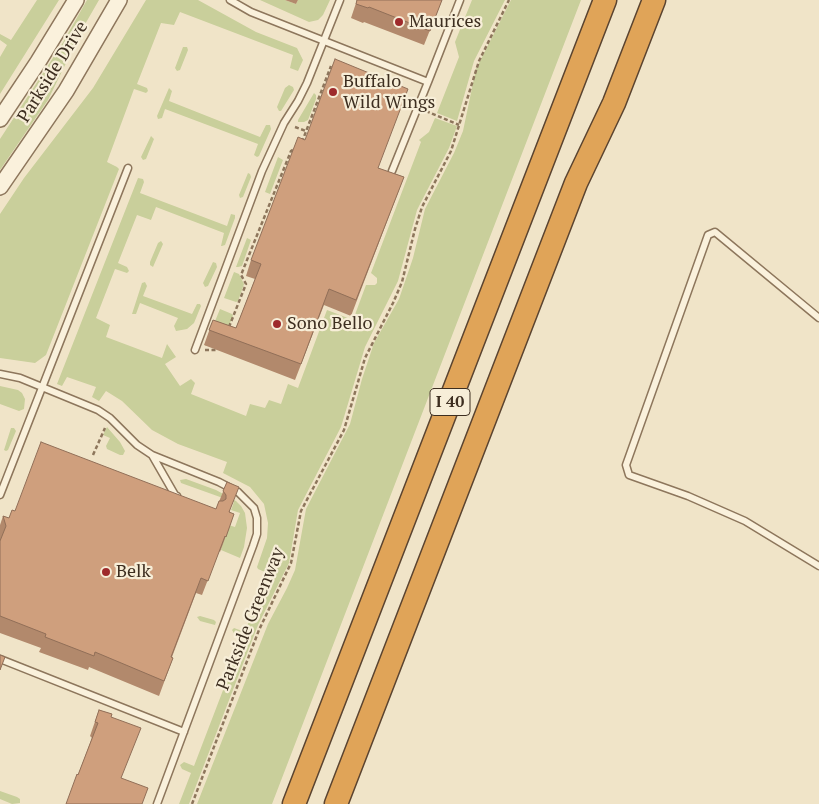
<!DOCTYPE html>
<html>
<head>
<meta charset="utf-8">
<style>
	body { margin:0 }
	canvas { display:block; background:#f0e4c8 }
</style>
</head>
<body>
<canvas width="819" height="804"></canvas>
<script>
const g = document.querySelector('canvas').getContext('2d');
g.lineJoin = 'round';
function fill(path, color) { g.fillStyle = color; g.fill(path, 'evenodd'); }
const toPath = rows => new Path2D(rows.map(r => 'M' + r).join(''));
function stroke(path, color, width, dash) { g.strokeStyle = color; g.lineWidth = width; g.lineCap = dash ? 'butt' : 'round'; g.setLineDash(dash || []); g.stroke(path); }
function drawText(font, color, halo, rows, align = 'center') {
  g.font = font + ' "PT Serif",serif'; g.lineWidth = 4.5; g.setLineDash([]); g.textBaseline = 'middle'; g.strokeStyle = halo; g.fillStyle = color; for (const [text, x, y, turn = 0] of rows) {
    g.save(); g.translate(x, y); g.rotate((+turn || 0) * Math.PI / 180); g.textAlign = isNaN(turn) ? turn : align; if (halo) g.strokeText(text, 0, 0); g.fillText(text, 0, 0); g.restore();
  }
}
fill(toPath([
	[37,0,59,0,0,94,0,57,7,45,0,40,0,34,11,40],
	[87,0,99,0,84,26,48,100,0,170,0,139,62,44],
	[146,0,198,0,256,32,297,48,303,60,298,71,290,68,293,55,180,12,174,25,161,23,137,84,147,88,148,91,146,93,134,89,107,162,117,167,119,169,46,355,35,363,0,358,0,214,24,178,93,88],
	[260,0,285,0,296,4,298,0,330,0,323,15,318,20,309,22],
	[472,0,505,0,474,61,457,121,437,113,459,57,455,42],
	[511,0,581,0,272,804,197,804,268,624,287,588,295,570,306,509,350,424,362,379,374,343,399,299,413,258,425,209,454,153,463,131,476,69],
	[183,47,187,47,188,50,180,70,177,71,175,68],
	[289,85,293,87,294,90,281,111,279,111,277,107,285,88],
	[169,88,172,91,169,101,260,137,266,125,270,125,271,129,259,156,257,157,254,155,258,144,165,109,162,118,158,119,157,116],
	[314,93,316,95,316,99,308,120,304,122,298,122,298,120],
	[435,118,457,126,449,148,417,210,398,281,365,347,341,427,298,510,289,563,258,625,189,804,179,804,191,773,182,769,180,765,184,762,194,766,243,638,235,635,232,630,234,628,245,632,267,573,258,569,257,567,267,538,268,523,264,504,250,487,223,473,227,462,178,444,152,430,122,401,106,391,99,401,92,397,96,387,67,377,62,386,57,384,138,178,143,179,144,182,140,193,227,226,231,214,235,215,235,218,225,245,222,246,221,246,224,233,156,207,151,220,137,215,118,263,127,267,129,271,127,273,115,269,96,318,110,325,106,337,162,358,167,344,176,357,165,364,180,386,191,379,195,383,191,394,246,416,250,404,265,408,269,400,281,404,288,384,298,388,327,310,353,320,366,285,375,285,377,283,377,278,371,273,421,142,419,140,429,132],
	[151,136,154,139,146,159,143,160,141,157],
	[278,157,283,160,270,194,265,192],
	[248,173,250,174,251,177,243,197,240,198,239,195],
	[247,238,251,240,242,266,238,267,236,267],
	[161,241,163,244,153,267,150,265,150,262,158,243],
	[213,262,216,263,217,267,208,286,205,287,203,283],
	[234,272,239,274,244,284,238,301,236,302,224,298],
	[145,282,147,286,143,296,192,314,197,304,200,304,201,306,194,323,187,329,176,331,174,326,178,318,140,303,136,314,132,314,142,283],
	[220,309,232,314,233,316,222,343,205,346],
	[0,386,18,390,22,393,25,399,24,409,19,411,0,404],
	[107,427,120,442,125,451,123,455,120,455,107,449,106,446,110,438,103,435],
	[11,428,14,428,16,431,8,450,6,451,4,450],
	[186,479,216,490,236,501,241,506,245,513,247,528,244,547,240,558,221,550,225,524,235,527,240,513,231,510,234,502,181,483,180,480],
	[200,616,214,620,216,622,215,625,200,621,197,617],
	[0,791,17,797,20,799,20,803,12,804,0,799]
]), '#c9cf9b');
const service = toPath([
	[230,0,251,12,428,82,460,0],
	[392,171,428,82],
	[819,318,715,232,708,235,626,465,629,475,688,496,745,521,819,566],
	[195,350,262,171,284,123,298,101,307,83,340,0],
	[0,374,20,378,98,410,110,418,137,445,152,455,219,482,238,492,254,508,257,518,257,534,253,546,157,804],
	[152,455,175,495,177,496],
	[0,495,128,168],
	[0,659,184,732]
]);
const tertiary = toPath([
	[0,119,38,62,76,0],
	[0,187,66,91,119,0]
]);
const motorway = toPath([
	[294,804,605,0],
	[336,804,576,183,614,103,654,0]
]);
stroke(service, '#8d765c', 9);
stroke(tertiary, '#8d765c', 18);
stroke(motorway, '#5b4430', 25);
stroke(toPath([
	[426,111,459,125],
	[295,127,306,131],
	[302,142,331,66],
	[229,327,246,284,241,275,245,265,291,151,297,147],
	[205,350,217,350],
	[93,455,105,428],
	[192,804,259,630,291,563,301,511,344,430,365,358,393,303,402,282,415,229,422,207,451,151,479,61,509,0]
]), '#8d765c', 2.5, [4, 2.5]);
stroke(service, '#faf1dc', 6);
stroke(tertiary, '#faf1dc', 15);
stroke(motorway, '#e0a458', 22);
fill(toPath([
	[285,0,298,0,296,4],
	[357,0,442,0,424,45,364,22,363,23,351,18],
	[378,168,404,177,351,316,324,305,295,380,204,345,213,320,236,328,255,279,246,276,251,260],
	[227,482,230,513,234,514,220,552,219,551,202,595,196,593,172,657,173,658,159,696,89,667,88,670,39,652,41,648,0,633,0,525,3,516,9,518,15,511,216,509],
	[99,710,112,714,78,775,92,738,90,736]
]), '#b2896c');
const building = toPath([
	[357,0,442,0,430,31,369,7,368,8,356,4,357,0],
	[335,59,408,89,378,168,404,177,356,300,329,289,301,364,209,330,213,320,236,328,261,264,251,260,298,137,305,140,335,59],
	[41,442,216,509,219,501,223,501,226,499,226,495,223,491,227,482,239,487,229,512,234,514,226,537,225,536,208,581,201,578,171,657,173,658,164,681,95,652,94,656,45,637,46,634,0,616,0,541,6,526,3,516,9,518,12,510,15,511,41,442],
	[0,655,5,657,0,670,0,655],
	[99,710,112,714,111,717,141,728,121,778,148,788,142,804,66,804,77,774,78,775,98,723,95,722,99,710]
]);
fill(building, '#cf9f7d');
stroke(building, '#916f58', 1);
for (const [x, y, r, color] of [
	[399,22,5,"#9e2a2b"],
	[333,92,5,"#9e2a2b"],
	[277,324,5,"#9e2a2b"],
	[106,572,5,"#9e2a2b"]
]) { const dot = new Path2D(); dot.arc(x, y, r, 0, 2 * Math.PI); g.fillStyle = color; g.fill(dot); stroke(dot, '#f7eed8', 2); }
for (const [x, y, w] of [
	[450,402,40]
]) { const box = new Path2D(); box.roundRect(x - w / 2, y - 13.5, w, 27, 4); g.fillStyle = '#f7eed8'; g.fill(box); stroke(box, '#3d2e20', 1); }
drawText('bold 16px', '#3d2e20', null, [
	["I 40",450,402]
]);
drawText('18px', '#3d2e20', '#f7eed8', [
	["Maurices",409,22],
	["Buffalo",343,82],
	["Wild Wings",343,103],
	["Sono Bello",287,324],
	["Belk",116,572]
], 'left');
drawText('18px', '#3d2e20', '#f7eed8', [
	["Parkside Drive",53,72,-58],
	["Parkside Greenway",251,619,-68]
]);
</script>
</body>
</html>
